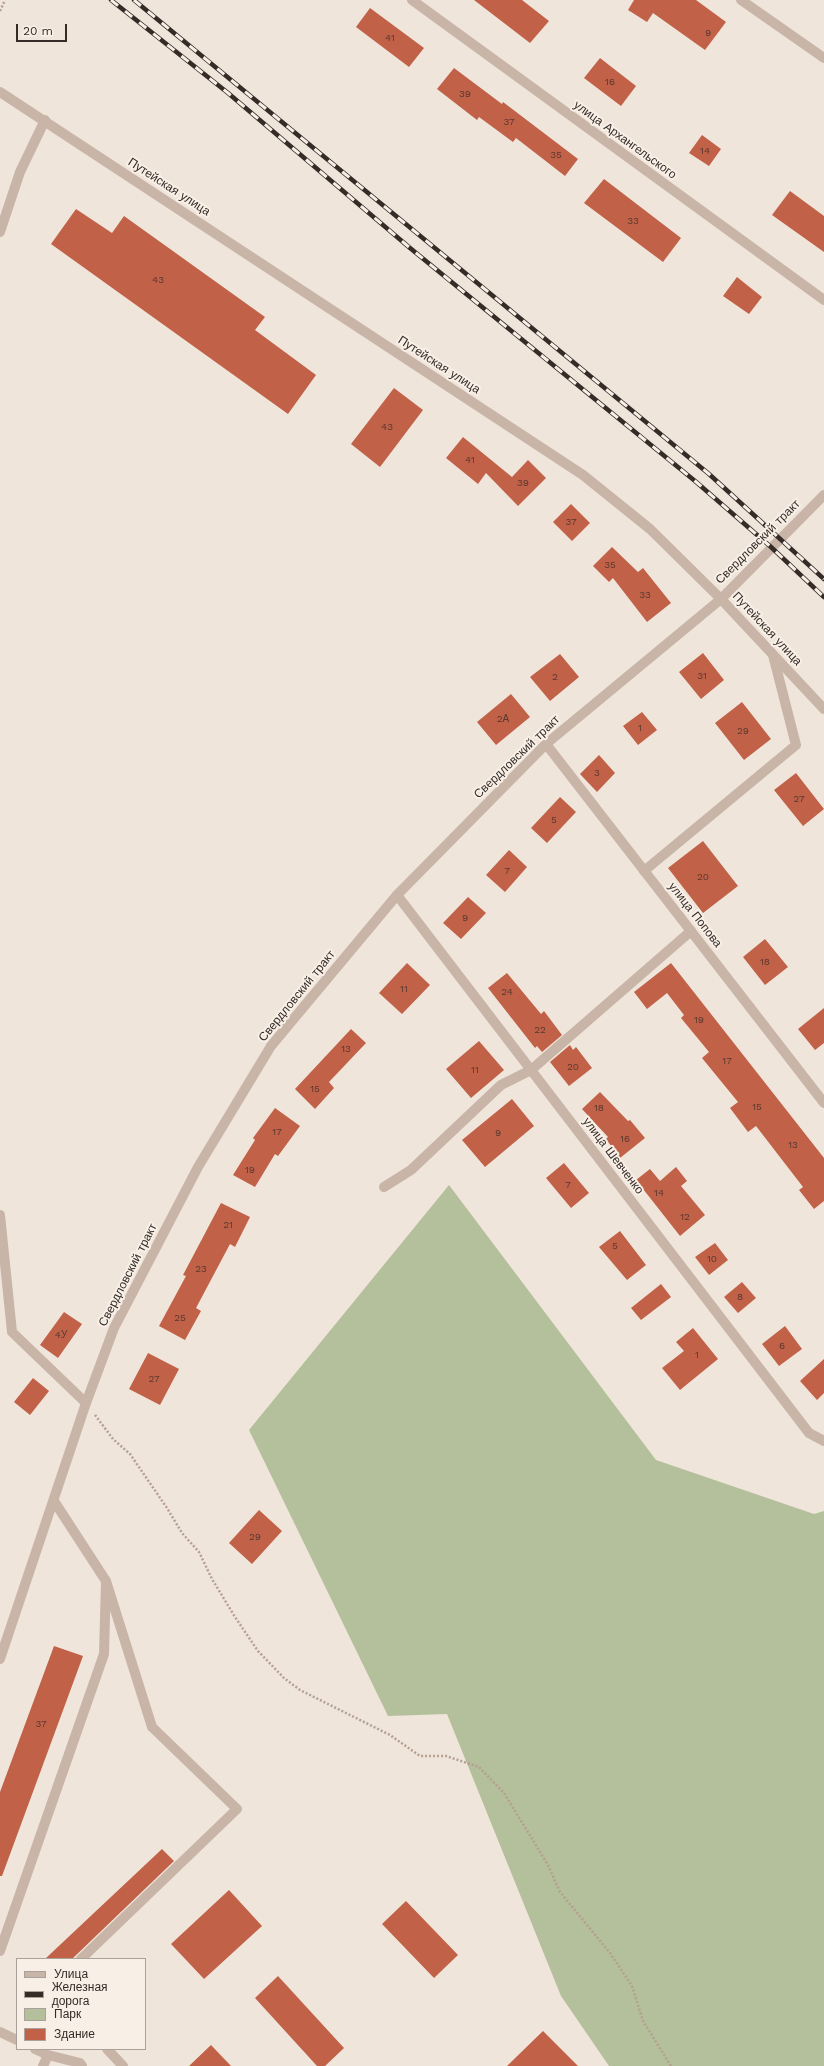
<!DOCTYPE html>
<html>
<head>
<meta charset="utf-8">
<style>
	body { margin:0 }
	#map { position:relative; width:824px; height:2066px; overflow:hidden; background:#f0e5db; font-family:"Work Sans",sans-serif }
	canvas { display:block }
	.legend { position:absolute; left:16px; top:1958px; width:130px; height:92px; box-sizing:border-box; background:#f8f0e7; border:1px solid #aaa19a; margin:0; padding:5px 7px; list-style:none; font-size:12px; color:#352b27 }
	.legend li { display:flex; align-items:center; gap:8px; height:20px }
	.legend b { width:20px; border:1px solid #aaa19a }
	.scale { position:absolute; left:16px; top:24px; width:51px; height:18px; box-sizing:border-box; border:2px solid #352b27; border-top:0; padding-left:5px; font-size:12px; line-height:14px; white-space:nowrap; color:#352b27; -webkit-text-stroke:3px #f8f0e7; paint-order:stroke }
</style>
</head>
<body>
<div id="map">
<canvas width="824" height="2066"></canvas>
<ul class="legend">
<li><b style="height:5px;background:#c8b5a7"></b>Улица</li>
<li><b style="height:5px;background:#352b27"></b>Железная дорога</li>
<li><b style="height:11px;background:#b4bf9b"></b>Парк</li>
<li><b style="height:11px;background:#c16148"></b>Здание</li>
</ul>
<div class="scale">20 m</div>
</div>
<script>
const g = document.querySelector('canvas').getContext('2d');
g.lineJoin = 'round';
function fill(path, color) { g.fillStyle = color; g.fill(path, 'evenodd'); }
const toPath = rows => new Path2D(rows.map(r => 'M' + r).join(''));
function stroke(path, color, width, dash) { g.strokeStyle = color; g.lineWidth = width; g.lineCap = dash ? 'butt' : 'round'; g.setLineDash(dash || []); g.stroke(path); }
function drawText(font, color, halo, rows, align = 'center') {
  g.font = font + ' "Work Sans",sans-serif'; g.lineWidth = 4; g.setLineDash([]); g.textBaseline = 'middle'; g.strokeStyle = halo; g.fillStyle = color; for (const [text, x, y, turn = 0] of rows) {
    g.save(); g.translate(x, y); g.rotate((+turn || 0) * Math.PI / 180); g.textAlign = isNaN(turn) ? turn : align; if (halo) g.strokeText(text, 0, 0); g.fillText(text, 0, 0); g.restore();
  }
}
fill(toPath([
	[449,1185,656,1460,814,1514,824,1511,824,2066,609,2066,561,1996,447,1714,388,1716,249,1430]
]), '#b4bf9b');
fill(toPath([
	[474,0,522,0,549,21,530,43],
	[634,0,696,0,726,22,705,50,653,13,647,22,628,10],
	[370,8,424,48,409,67,356,27],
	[600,58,636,86,621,106,584,78],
	[454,68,502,104,503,102,578,159,565,176,516,138,513,142,479,117,477,120,437,89],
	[702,135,721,149,709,166,689,153],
	[604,179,681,238,663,262,584,203],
	[790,191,824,216,824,252,772,215],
	[76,209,112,233,124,216,265,317,255,330,316,375,288,414,51,244],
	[737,277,762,297,749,314,723,296],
	[394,388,423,410,380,467,351,444],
	[463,437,512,477,528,460,546,478,518,506,486,473,478,484,446,458],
	[571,504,590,523,572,541,553,522],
	[612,547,638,572,643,568,671,603,647,622,613,578,609,582,593,566],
	[703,653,724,680,701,699,679,672],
	[560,654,579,677,550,701,530,677],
	[511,694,530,717,496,745,477,722],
	[742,702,771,739,744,760,715,723],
	[642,712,657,730,638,745,623,726],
	[599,755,615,773,597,792,580,774],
	[796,773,824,809,803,826,774,790],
	[560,797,576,812,547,843,531,828],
	[703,841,738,886,703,913,668,868],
	[509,850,527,867,505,892,486,875],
	[468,897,486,913,461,939,443,923],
	[765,939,788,967,765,985,743,957],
	[407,963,430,985,402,1014,379,993],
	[671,963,824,1158,824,1201,814,1209,799,1190,803,1187,756,1126,748,1132,730,1108,738,1102,702,1058,709,1052,681,1018,684,1015,667,993,647,1009,634,992],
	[507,973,541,1014,544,1011,562,1035,542,1052,537,1046,535,1048,488,988],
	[824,1008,824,1043,815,1050,798,1029],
	[351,1029,366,1043,329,1082,334,1088,315,1109,295,1089],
	[479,1041,504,1070,471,1098,446,1069],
	[570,1045,573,1050,576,1047,592,1068,569,1086,550,1062],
	[600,1092,628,1121,630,1120,645,1138,620,1158,606,1139,608,1137,582,1109],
	[512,1099,534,1126,485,1167,462,1140],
	[275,1108,300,1126,278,1156,275,1154,255,1187,233,1175,255,1140,253,1138],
	[564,1163,589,1193,571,1208,546,1178],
	[676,1167,687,1181,681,1186,705,1215,680,1236,636,1180,650,1169,660,1181],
	[221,1203,250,1217,235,1247,230,1244,196,1308,201,1311,185,1340,159,1326,186,1276,183,1275],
	[620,1231,646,1265,627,1280,599,1247],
	[715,1243,728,1260,709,1275,695,1257],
	[742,1282,756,1298,738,1313,724,1297],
	[661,1284,671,1297,641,1320,631,1308],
	[64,1312,82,1324,58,1358,40,1345],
	[785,1326,802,1349,779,1366,762,1344],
	[693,1328,718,1359,680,1390,662,1368,684,1351,676,1342],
	[148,1353,179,1369,160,1405,129,1389],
	[824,1359,824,1393,817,1400,800,1381],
	[33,1378,49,1391,30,1415,14,1402],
	[259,1510,282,1531,252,1564,229,1543],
	[54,1646,83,1656,2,1876,0,1876,0,1792],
	[162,1849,174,1861,72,1959,45,1959],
	[229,1890,262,1926,204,1979,171,1944],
	[406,1901,458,1955,434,1978,382,1924],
	[278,1976,344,2048,325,2066,317,2066,255,1998],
	[543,2031,578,2066,507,2066],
	[211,2045,231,2066,189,2066]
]), '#c16148');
stroke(toPath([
	[0,11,5,0],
	[95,1415,113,1439,130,1454,167,1508,182,1533,199,1552,212,1579,235,1617,258,1651,284,1678,300,1690,390,1735,420,1756,446,1756,479,1767,504,1793,548,1865,560,1892,610,1953,632,1986,643,2021,671,2066]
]), '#b49f91', 2.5, [2, 2]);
stroke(toPath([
	[0,232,20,172,45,120],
	[644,871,796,745,773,655],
	[384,1187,411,1170,501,1085,531,1070,691,931],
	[0,1951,104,1654,106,1581,54,1501],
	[81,1959,237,1809,152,1727,106,1581],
	[0,2032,17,2040],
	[35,2049,48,2055,43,2066],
	[107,2049,123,2066],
	[48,2055,80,2063,82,2066]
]), '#c8b5a7', 10);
stroke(toPath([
	[741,0,824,58],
	[0,92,583,475,650,529,721,599,824,709],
	[546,744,824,1103],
	[397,895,809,1433,824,1441],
	[0,1215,12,1332,86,1403],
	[0,1659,86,1403,114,1328,198,1167,271,1046,397,895,546,744,721,599,824,495]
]), '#c8b5a7', 10);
stroke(toPath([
	[412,0,824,300]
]), '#c8b5a7', 10);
const rail = toPath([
	[111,0,228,93,410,248,695,481,771,547,824,597],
	[134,0,709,474,824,579]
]);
stroke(rail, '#352b27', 4.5);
stroke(rail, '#f8f0e7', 3, [9]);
drawText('10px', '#58382f', null, [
	["9",708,33],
	["41",390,38],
	["16",610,82],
	["39",465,94],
	["37",509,122],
	["14",705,151],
	["35",556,155],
	["33",633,221],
	["43",158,280],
	["43",387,427],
	["41",470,460],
	["39",523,483],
	["37",571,522],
	["35",610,565],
	["33",645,595],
	["31",702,676],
	["2",555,677],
	["2А",503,719],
	["1",640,728],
	["29",743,731],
	["3",597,773],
	["27",799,799],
	["5",554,820],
	["7",507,871],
	["20",703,877],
	["9",465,918],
	["18",765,962],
	["11",404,989],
	["24",507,992],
	["19",699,1020],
	["22",540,1030],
	["13",346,1049],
	["17",727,1061],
	["20",573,1067],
	["11",475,1070],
	["15",315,1089],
	["15",757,1107],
	["18",599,1108],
	["17",277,1132],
	["9",498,1133],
	["16",625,1139],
	["13",793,1145],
	["19",250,1170],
	["7",568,1185],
	["14",659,1193],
	["12",685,1217],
	["21",228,1225],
	["5",615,1246],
	["10",712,1259],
	["23",201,1269],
	["8",740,1297],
	["25",180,1318],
	["4У",61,1335],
	["6",782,1346],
	["1",697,1355],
	["27",154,1379],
	["29",255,1537],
	["37",41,1724]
]);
drawText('12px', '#352b27', '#f8f0e7', [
	["улица Архангельского",625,140,36],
	["Путейская улица",169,187,33],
	["Путейская улица",439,365,33],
	["Свердловский тракт",758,542,-45],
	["Путейская улица",767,629,47],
	["Свердловский тракт",517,757,-44],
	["улица Попова",695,915,52],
	["Свердловский тракт",297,996,-51],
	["улица Шевченко",613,1156,53],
	["Свердловский тракт",128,1275,-63]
]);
</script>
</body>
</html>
